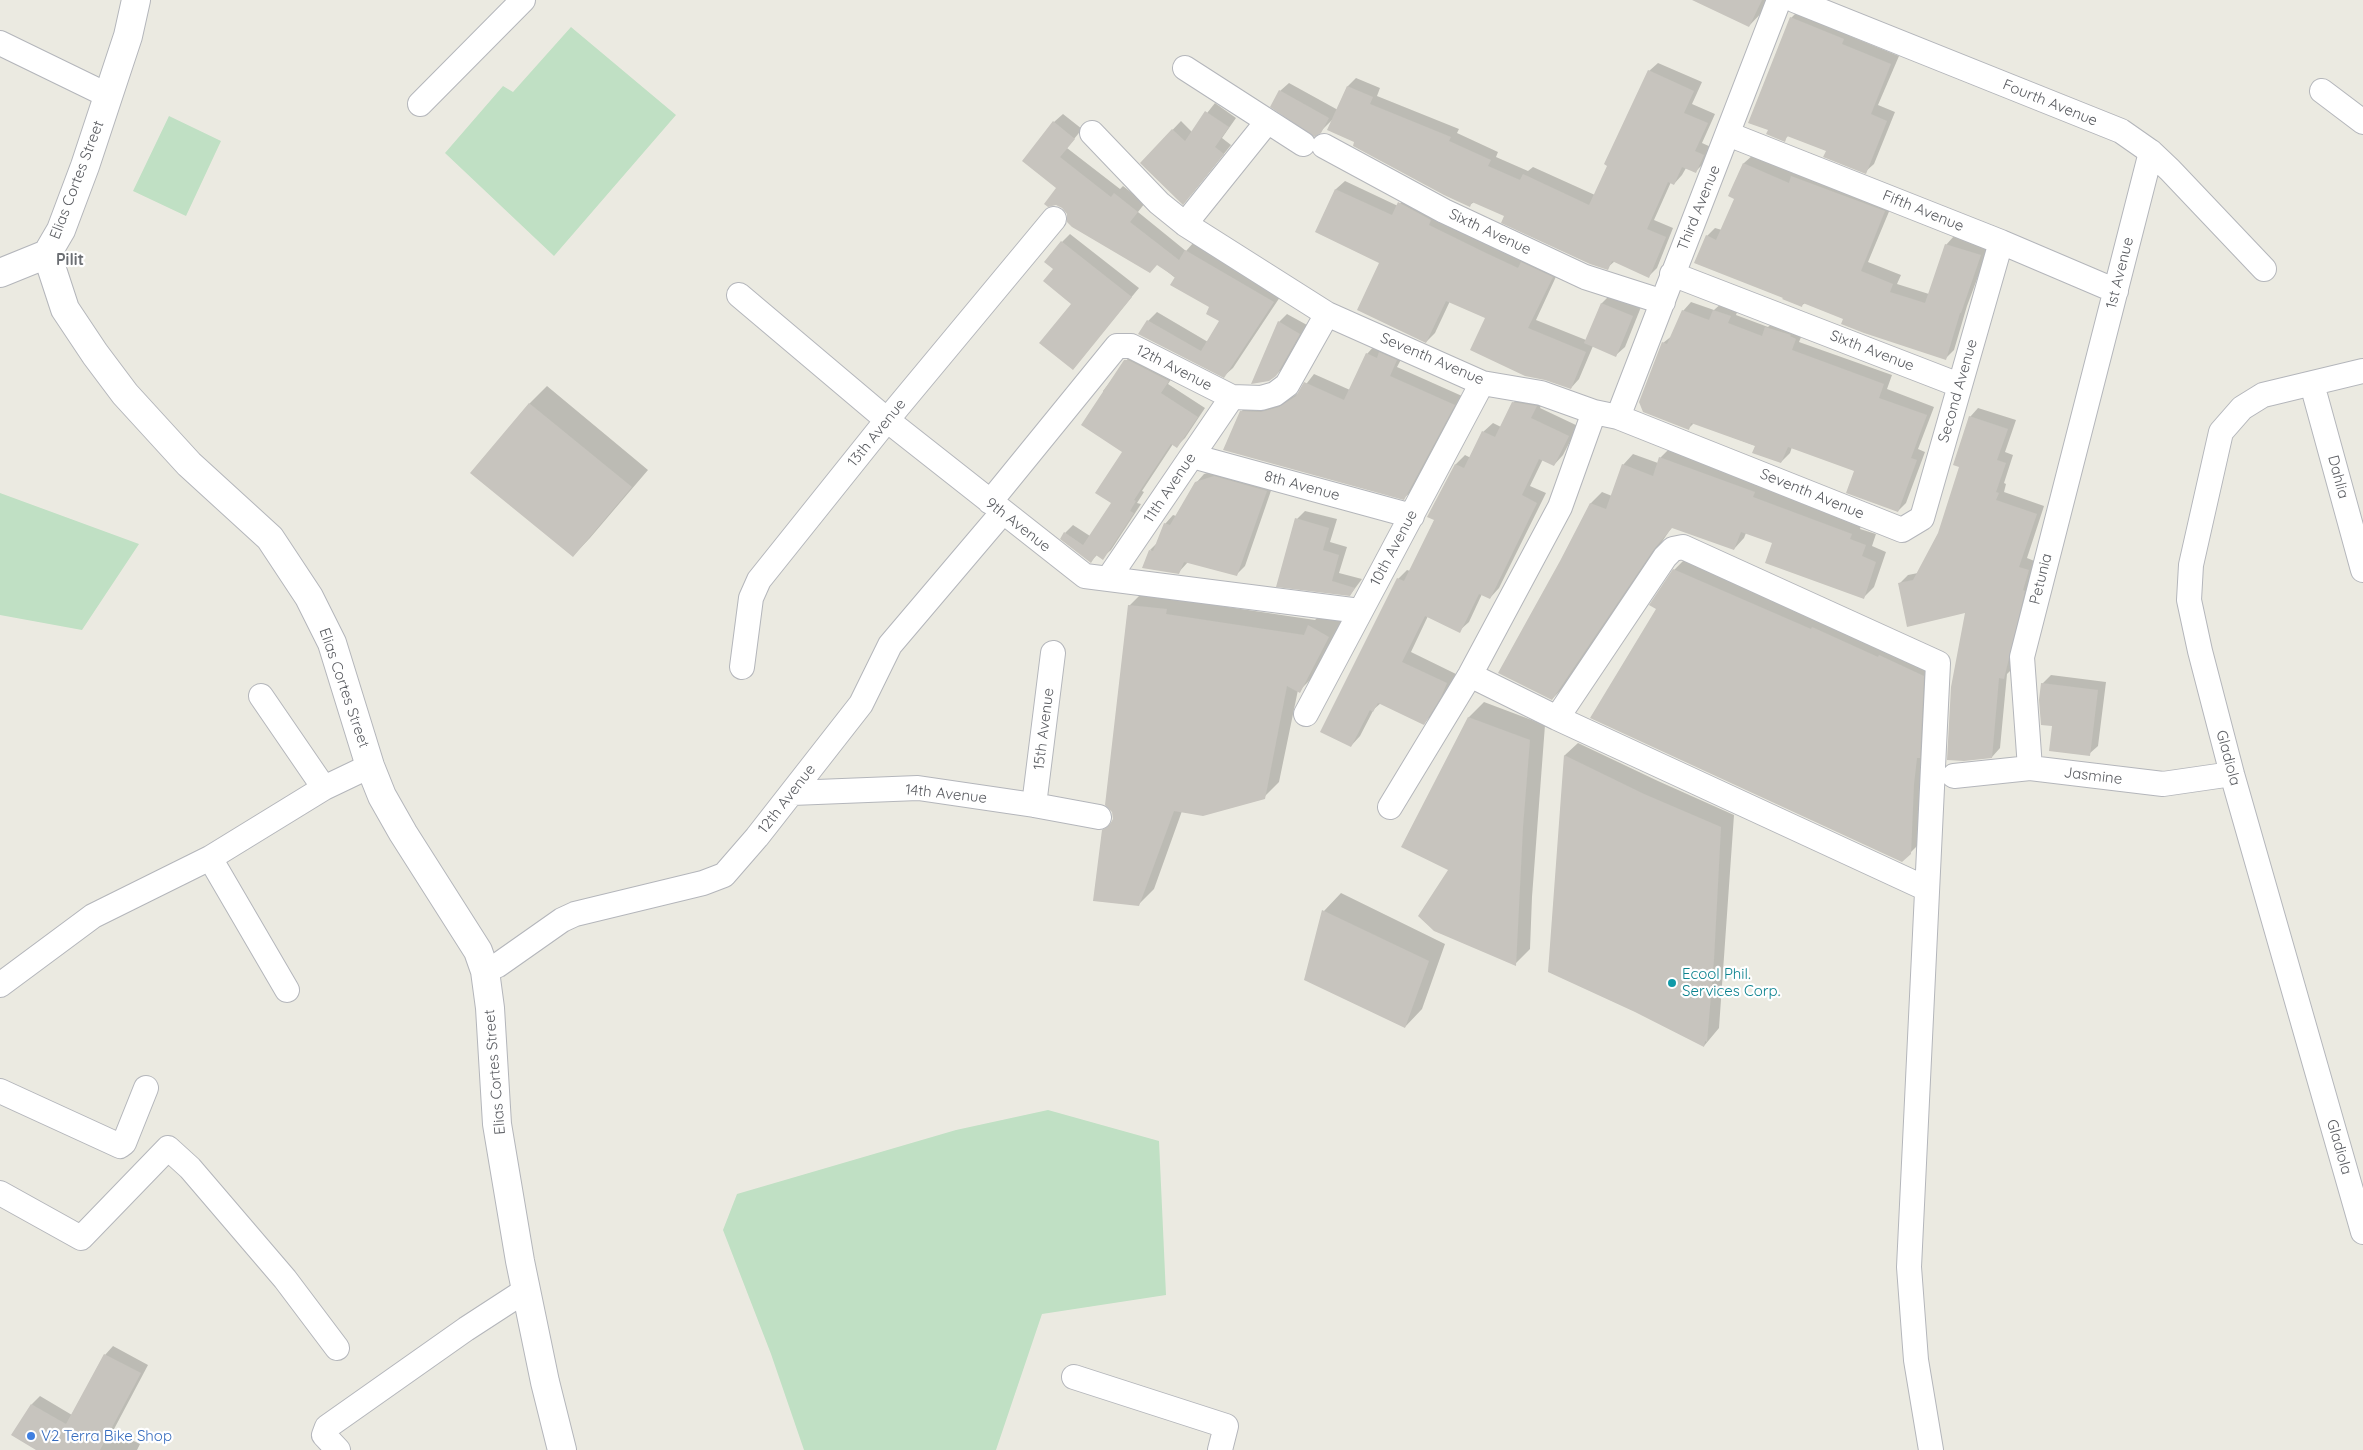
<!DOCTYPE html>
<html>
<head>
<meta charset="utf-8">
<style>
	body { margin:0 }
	canvas { display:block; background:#ebeae1 }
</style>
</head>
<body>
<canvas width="2363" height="1450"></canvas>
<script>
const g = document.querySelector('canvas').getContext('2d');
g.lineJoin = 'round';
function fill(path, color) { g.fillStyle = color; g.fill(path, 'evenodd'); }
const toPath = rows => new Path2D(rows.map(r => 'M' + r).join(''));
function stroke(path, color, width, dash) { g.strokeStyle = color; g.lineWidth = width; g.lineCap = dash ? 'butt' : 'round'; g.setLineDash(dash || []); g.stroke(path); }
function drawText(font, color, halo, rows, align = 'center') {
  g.font = font + ' Quicksand,sans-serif'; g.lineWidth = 4.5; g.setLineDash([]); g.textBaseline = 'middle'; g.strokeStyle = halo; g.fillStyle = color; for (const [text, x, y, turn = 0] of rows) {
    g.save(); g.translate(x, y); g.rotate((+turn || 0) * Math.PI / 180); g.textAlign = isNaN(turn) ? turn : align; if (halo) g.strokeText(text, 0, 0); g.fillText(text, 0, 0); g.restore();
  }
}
fill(toPath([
	[571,27,676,115,554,256,445,153,503,86,513,92],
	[169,116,221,141,186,216,133,191],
	[0,493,139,544,82,630,0,615],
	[1048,1110,1159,1141,1166,1295,1042,1314,996,1450,804,1450,771,1354,723,1230,737,1194,956,1130]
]), '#c0e0c4');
fill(toPath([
	[1695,0,1770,0,1766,8,1749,26],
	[1800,9,1852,31,1850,36,1899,56,1878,105,1895,112,1874,164,1865,172,1828,150,1789,135,1784,140,1791,18],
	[1658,63,1702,82,1692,104,1715,114,1702,143,1711,147,1704,163,1695,172,1686,168,1682,175,1674,184,1671,182,1654,220,1673,228,1657,268,1649,276,1615,261,1607,268,1506,215,1474,202,1470,205,1356,141,1333,119,1320,132,1280,91,1289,83,1338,110,1348,86,1356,78,1380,88,1377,96,1459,129,1457,133,1498,152,1496,157,1528,171,1533,167,1595,195,1649,71],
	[1215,103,1236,118,1222,138,1231,145,1191,195,1141,163,1181,121,1192,132],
	[1063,114,1082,129,1067,148,1120,189,1123,186,1145,203,1138,212,1186,251,1194,242,1282,294,1233,368,1224,376,1148,321,1157,312,1208,342,1220,321,1211,307,1158,264,1068,213,1058,188,1054,122],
	[1753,155,1795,174,1801,168,1893,202,1868,262,1901,275,1897,284,1929,294,1946,245,1954,236,1989,247,1967,306,1954,350,1946,358,1805,303,1801,306,1707,236,1715,228,1722,230,1735,198,1730,195,1744,163],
	[1345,181,1398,206,1408,194,1560,268,1536,320,1586,340,1602,303,1610,295,1641,307,1625,347,1616,355,1593,346,1579,379,1571,388,1487,317,1450,301,1435,333,1426,342,1380,262,1317,232,1336,189],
	[1070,234,1139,288,1073,368,1073,303,1054,269,1062,242],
	[1691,302,1714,310,1723,302,1739,307,1736,315,1768,327,1775,320,1804,330,1799,342,1892,375,1887,389,1934,407,1918,449,1925,452,1906,503,1898,511,1855,470,1792,447,1790,453,1781,462,1756,446,1694,423,1688,429,1663,343,1673,335,1683,311],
	[1287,314,1307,325,1285,366,1276,375,1279,322],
	[1375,345,1405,352,1397,367,1462,396,1413,490,1404,498,1241,412,1249,403,1270,404,1289,399,1300,392,1314,374,1350,390,1367,354],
	[1133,352,1176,372,1168,384,1205,408,1185,438,1177,446,1173,444,1142,491,1144,492,1137,503,1141,504,1111,550,1102,558,1097,555,1091,561,1065,533,1073,525,1090,536,1113,503,1124,452,1103,391],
	[547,386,648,470,590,538,573,556,472,472,530,403],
	[1523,393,1545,397,1540,408,1578,426,1563,455,1554,465,1543,459,1530,486,1546,493,1499,588,1490,598,1482,594,1469,622,1459,631,1428,616,1411,652,1456,674,1433,714,1424,723,1381,703,1374,709,1360,736,1351,746,1398,579,1407,570,1410,571,1435,519,1456,464,1465,455,1471,458,1483,432,1493,423,1501,427,1513,403],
	[1978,408,2016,420,2005,452,2013,455,2004,483,2006,484,2004,492,2044,506,2027,558,2037,562,2012,669,2007,674,2000,748,1992,757,1967,612,1899,584,1908,575,1918,573,1939,534,1961,466,1970,417],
	[1671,447,1862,523,1860,529,1876,534,1872,546,1886,552,1874,587,1863,598,1774,543,1746,533,1744,538,1734,549,1672,527,1563,688,1552,699,1561,562,1591,503,1602,492,1612,496,1623,465,1633,454,1658,463,1660,458],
	[1223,468,1274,482,1245,566,1236,575,1188,562,1178,573,1150,550,1158,542,1165,524,1173,515,1176,516,1196,483,1204,474],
	[1305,511,1337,519,1330,542,1347,547,1339,573,1362,579,1350,595,1278,585,1297,519],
	[1687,557,1936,663,1923,840,1910,853,1658,608,1674,570],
	[1144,591,1181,600,1315,620,1324,611,1343,621,1314,676,1299,691,1298,690,1279,782,1264,797,1182,811,1154,889,1139,904,1103,831,1113,821,1129,606],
	[2051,675,2106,682,2098,746,2089,754,2053,725,2042,684],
	[1484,702,1545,725,1532,897,1530,949,1515,964,1450,869,1403,847,1469,717],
	[1578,743,1658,781,1734,815,1719,1028,1704,1046,1636,1010,1550,972,1565,755],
	[1341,893,1445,944,1422,1009,1405,1027,1306,979,1324,911],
	[113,1346,148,1365,113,1431,140,1444,137,1450,38,1450,32,1404,40,1396,72,1415,105,1355]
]), '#0003');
fill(toPath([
	[1692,0,1762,0,1749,27],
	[1790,17,1844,39,1842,44,1891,64,1871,114,1887,121,1866,174,1823,157,1826,151,1787,136,1785,142,1766,134,1768,130,1748,123],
	[1648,70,1694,91,1684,113,1708,123,1695,151,1704,155,1696,173,1682,167,1674,185,1668,182,1647,229,1666,237,1649,278,1612,261,1608,270,1590,264,1501,223,1504,216,1472,202,1470,207,1444,195,1353,146,1354,142,1327,130,1347,86,1373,97,1370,104,1451,137,1449,141,1491,160,1488,166,1520,180,1523,174,1589,205,1607,166,1604,164],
	[1279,90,1329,118,1321,133,1314,137,1270,107],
	[1205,111,1229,127,1215,147,1224,154,1183,205,1140,163,1172,129,1185,141],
	[1053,121,1075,139,1060,157,1111,197,1114,193,1138,212,1130,222,1179,260,1185,250,1274,302,1224,378,1138,334,1147,320,1201,351,1219,321,1206,314,1209,307,1170,285,1175,277,1157,265,1150,273,1072,227,1067,222,1067,214,1062,208,1056,205,1048,207,1044,204,1056,188,1022,161],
	[1743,163,1789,183,1791,176,1885,211,1861,271,1893,284,1890,292,1925,303,1945,244,1981,255,1961,313,1960,313,1946,360,1864,333,1841,324,1843,319,1803,303,1802,307,1782,299,1783,298,1694,263,1706,235,1716,240,1734,199,1728,196],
	[1335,189,1392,215,1398,202,1431,220,1429,225,1486,253,1518,268,1521,262,1553,277,1528,328,1586,352,1571,389,1545,380,1525,376,1470,350,1485,318,1446,301,1426,343,1357,310,1379,263,1315,232],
	[1061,241,1132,297,1073,370,1039,343,1071,304,1043,281,1053,269,1044,262],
	[1601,303,1633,316,1616,357,1584,343],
	[1682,310,1709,320,1713,310,1731,316,1728,323,1762,336,1765,327,1791,335,1790,336,1796,339,1792,350,1884,384,1879,398,1927,415,1911,458,1917,460,1898,512,1846,493,1854,471,1788,447,1781,463,1752,453,1755,446,1691,423,1689,430,1643,412,1639,402,1662,342,1667,344],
	[1278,321,1300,334,1276,376,1269,381,1251,384],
	[1379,352,1397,360,1390,376,1455,405,1404,500,1223,450,1240,411,1261,412,1279,407,1296,396,1304,382,1344,400,1366,353,1377,358],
	[1124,360,1128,360,1169,381,1161,393,1198,417,1177,448,1171,444,1134,500,1136,501,1130,511,1134,513,1103,560,1096,555,1091,563,1060,539,1064,532,1083,545,1111,503,1095,493,1122,452,1081,425],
	[1512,402,1537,406,1531,418,1569,436,1554,466,1539,459,1522,495,1537,503,1490,599,1479,594,1460,633,1425,616,1402,662,1447,683,1441,697,1424,725,1378,703,1373,712,1370,710,1351,747,1320,732,1397,578,1404,581,1434,520,1427,517,1455,464,1464,468,1482,431,1495,437],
	[529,403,632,487,573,557,470,473],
	[1969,416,2008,429,1997,460,2006,463,1996,492,1999,493,1996,500,2037,514,2019,567,2029,570,2023,590,2025,591,2004,679,1999,678,1992,758,1964,761,1947,760,1951,687,1965,613,1907,627,1898,583,1913,580,1938,533,1959,467,1953,465],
	[1659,457,1755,492,1753,497,1852,534,1850,539,1866,545,1862,556,1876,562,1864,599,1765,563,1772,543,1741,532,1734,550,1672,528,1654,549,1552,700,1498,673,1560,561,1590,503,1606,509,1622,464,1653,476],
	[1214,476,1267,491,1237,576,1184,562,1179,574,1142,568,1149,550,1153,551,1164,523,1170,525,1195,482],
	[1295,518,1329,528,1323,550,1339,555,1332,581,1355,588,1350,596,1276,587],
	[1673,569,1811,629,1812,627,1878,657,1879,655,1924,676,1920,758,1917,758,1914,784,1911,854,1902,862,1590,718,1656,609,1649,605],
	[1128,605,1167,609,1166,614,1304,635,1308,625,1329,637,1300,693,1287,686,1265,799,1203,816,1174,811,1139,906,1093,901,1102,830,1109,826,1113,819,1112,812,1105,805],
	[2041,683,2098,690,2090,756,2049,751,2052,726,2041,725,2039,700],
	[1468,717,1530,740,1523,827,1516,966,1434,931,1418,916,1448,870,1401,847],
	[1564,755,1644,794,1721,827,1714,959,1707,1042,1705,1041,1704,1047,1635,1012,1548,972],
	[1322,910,1429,961,1405,1028,1304,980],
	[104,1354,141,1373,100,1450,36,1450,11,1435,31,1404,66,1424]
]), '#c7c4be');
const minor = toPath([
	[1794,0,2121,131,2151,152,2170,170,2264,269],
	[0,43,109,96],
	[1185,68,1303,144],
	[2322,91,2363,122],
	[420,104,523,0],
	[1092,133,1159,203,1185,224,1327,314,1482,383,1541,393,1594,412,1618,417,1902,530,1922,518,2001,242],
	[1728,134,2001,242,2116,291],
	[1324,146,1444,211,1585,277,1663,302],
	[1185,224,1267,122],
	[1672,274,1959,385],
	[739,295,887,420,1085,576,1360,611],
	[2363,371,2263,395,2242,408,2221,432,2191,565,2189,600,2200,651,2232,774,2363,1232],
	[2312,384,2363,570],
	[1618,417,1779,0],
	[1192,456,1412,516],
	[990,502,1117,346,1131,346,1232,397,1261,398,1275,394,1287,385,1327,314],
	[1108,579,1232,397],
	[742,667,751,598,759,580,887,420,1054,219],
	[1470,675,1557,718,1927,889],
	[261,696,324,788],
	[1306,714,1482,383],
	[1557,718,1665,557,1673,549,1683,547,1938,663,1909,1267,1916,1360,1931,1450],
	[2030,768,2022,657,2151,152],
	[1954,776,2030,768,2163,784,2232,774],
	[792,793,918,788,1034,805,1099,817],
	[1034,805,1053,653],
	[1390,807,1470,675,1560,507,1594,412],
	[210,858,287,990],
	[485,971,498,965,562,920,575,914,703,883,724,875,757,837,861,704,890,645,1002,513],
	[0,985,93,916,210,858,324,788,370,766],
	[0,1091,120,1146,124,1143,146,1088],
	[0,1193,81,1238,168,1148,190,1168,285,1279,337,1348],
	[1074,1377,1226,1426,1220,1450],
	[338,1450,324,1435,327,1427,466,1329,526,1290]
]);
const tertiary = toPath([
	[136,0,128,36,85,166,61,230,47,254,65,309,95,354,125,394,189,464,270,538,309,597,332,643,370,766,382,796,403,833,478,951,485,971,490,1008,497,1124,520,1261,545,1382,562,1450],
	[0,273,47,254]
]);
stroke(minor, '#b4b6bb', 26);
stroke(tertiary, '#b4b6bb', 30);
stroke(minor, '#fff', 24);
stroke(tertiary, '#fff', 28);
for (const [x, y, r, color] of [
	[1672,983,5,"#0f9aa8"],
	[31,1436,5,"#3f7fe0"]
]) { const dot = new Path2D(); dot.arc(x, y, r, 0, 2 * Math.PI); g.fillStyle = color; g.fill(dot); stroke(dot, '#fff', 2); }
drawText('15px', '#5a5c61', '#fff', [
	["Fourth Avenue",2050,103,22],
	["Elias Cortes Street",77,180,-69],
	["Third Avenue",1699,208,-68],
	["Fifth Avenue",1923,211,22],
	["Sixth Avenue",1490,232,25],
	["1st Avenue",2120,273,-76],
	["Sixth Avenue",1872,351,21],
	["Seventh Avenue",1432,359,23],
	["12th Avenue",1174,368,27],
	["Second Avenue",1958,391,-74],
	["13th Avenue",877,433,-51],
	["Dahlia",2338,477,75],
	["8th Avenue",1302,486,15],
	["11th Avenue",1170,488,-56],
	["Seventh Avenue",1812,494,22],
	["9th Avenue",1018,525,38],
	["10th Avenue",1394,548,-62],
	["Petunia",2041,579,-76],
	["Elias Cortes Street",344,688,71],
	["15th Avenue",1044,729,-83],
	["Gladiola",2228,758,75],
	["Jasmine",2093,776,7],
	["14th Avenue",946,794,6],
	["12th Avenue",787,799,-52],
	["Elias Cortes Street",495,1072,-95],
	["Gladiola",2339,1147,74]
]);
drawText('15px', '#0d838f', '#fff', [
	["Ecool Phil.",1682,974],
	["Services Corp.",1682,991]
], 'left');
drawText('15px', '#366cbe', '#fff', [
	["V2 Terra Bike Shop",41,1436]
], 'left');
drawText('bold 16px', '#6b6e73', '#fff', [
	["Pilit",70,260]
]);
</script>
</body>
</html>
